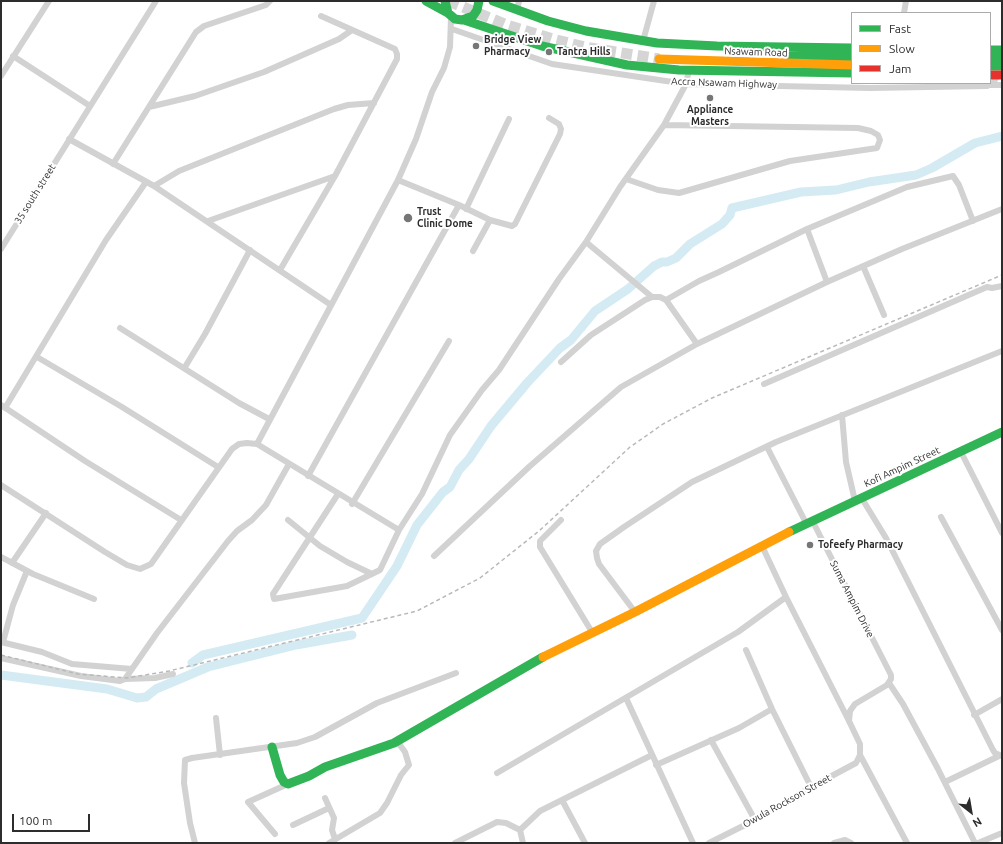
<!DOCTYPE html>
<html>
<head>
<meta charset="utf-8">
<style>
	body { margin:0 }
	#map { position:relative; width:1003px; height:844px; overflow:hidden; background:#fff; font-family:Ubuntu,sans-serif }
	canvas { display:block }
	.frame { position:absolute; inset:0; border:2px solid #2d2d2d; pointer-events:none }
	.legend { position:absolute; left:851px; top:12px; width:140px; height:72px; box-sizing:border-box; background:#fff; border:1px solid #ababab; margin:0; padding:5px 7px; list-style:none; font-size:12px; color:#2d2d2d }
	.legend li { display:flex; align-items:center; gap:8px; height:20px }
	.legend b { width:20px; border:1px solid #ababab }
	.north { position:absolute; left:951px; top:792px; width:40px; height:40px; -webkit-text-stroke:3px #fff; paint-order:stroke; rotate:149deg; font-size:11px; font-weight:700; line-height:16px; text-align:center; color:#2d2d2d }
	.north::after { content:''; display:block; margin:auto; width:14px; height:18px; background:#2d2d2d; clip-path:polygon(50% 0,100% 100%,50% 72%,0 100%) }
	.scale { position:absolute; left:12px; top:814px; width:78px; height:18px; box-sizing:border-box; border:2px solid #2d2d2d; border-top:0; padding-left:5px; font-size:12px; line-height:14px; white-space:nowrap; color:#2d2d2d; -webkit-text-stroke:3px #fff; paint-order:stroke }
</style>
</head>
<body>
<div id="map">
<canvas width="1003" height="844"></canvas>
<div class="frame"></div>
<ul class="legend">
<li><b style="height:5px;background:#30b455"></b>Fast</li>
<li><b style="height:5px;background:#ff9f0a"></b>Slow</li>
<li><b style="height:5px;background:#e5322d"></b>Jam</li>
</ul>
<div class="north">N</div>
<div class="scale">100 m</div>
</div>
<script>
const g = document.querySelector('canvas').getContext('2d');
g.lineJoin = 'round';
const toPath = rows => new Path2D(rows.map(r => 'M' + r).join(''));
function stroke(path, color, width, dash) { g.strokeStyle = color; g.lineWidth = width; g.lineCap = dash ? 'butt' : 'round'; g.setLineDash(dash || []); g.stroke(path); }
function drawText(font, color, halo, rows, align = 'center') {
  g.font = font + ' Ubuntu,sans-serif'; g.lineWidth = 4; g.setLineDash([]); g.textBaseline = 'middle'; g.strokeStyle = halo; g.fillStyle = color; for (const [text, x, y, turn = 0] of rows) {
    g.save(); g.translate(x, y); g.rotate((+turn || 0) * Math.PI / 180); g.textAlign = isNaN(turn) ? turn : align; if (halo) g.strokeText(text, 0, 0); g.fillText(text, 0, 0); g.restore();
  }
}
stroke(toPath([
	[189,671,192,674]
]), '#d4ebf3', 1.5);
stroke(toPath([
	[192,663,203,655,362,618,397,566,417,525,443,492,450,487,459,470,469,459,491,426,527,383,560,348,571,340,595,311,628,289,654,266,662,262,667,262,676,258,690,244,722,224,730,215,732,208,801,192,836,190,869,182,916,175,932,168,975,143,1002,136],
	[1,675,107,689,137,698,146,697,156,689,208,667,296,645,352,635]
]), '#d4ebf3', 9);
stroke(toPath([
	[448,1,507,25,556,40,585,47,659,59]
]), '#d5d5d5', 11, [11, 5.5]);
stroke(toPath([
	[517,10,519,1],
	[904,13,906,1],
	[452,29,552,64,686,84,870,88,987,86,993,83,998,75],
	[643,41,654,1],
	[13,56,90,106],
	[1,76,49,1],
	[991,85,1002,85],
	[149,107,195,96,264,72,339,39,352,30],
	[69,139,154,186,331,305],
	[113,164,196,32,204,26,266,5,270,1],
	[626,179,658,190,679,193,790,161,877,148,880,140,878,135,871,131,858,128,664,125],
	[398,180,459,205,490,220,512,226,515,224,560,134,561,129,559,124,549,118],
	[154,186,179,171,334,109,348,105,374,103],
	[466,209,509,119],
	[208,221,335,176],
	[807,229,827,282],
	[586,242,652,297],
	[1,249,156,1],
	[473,251,490,220],
	[863,266,884,315],
	[280,270,335,176,397,59,397,54,395,49,321,16],
	[666,300,697,344],
	[120,328,239,403,269,419],
	[37,357,122,407,218,467],
	[561,362,591,335,645,300,652,297,660,297,666,300,699,281,719,272,807,229,907,187,953,176,959,185,973,221],
	[185,367,205,334,250,250],
	[764,384,987,287,992,288,1002,286],
	[1,405,85,461,181,520],
	[5,408,106,240,146,182],
	[842,415,846,462,855,501],
	[257,444,398,180,416,139,432,92,444,68,450,47,451,17],
	[767,447,806,523],
	[961,452,1002,533],
	[308,476,459,205],
	[1,485,105,552,127,565,140,569,151,564,232,449,239,444,247,443,257,444,399,530],
	[338,494,273,594,274,599,347,586,380,570,399,530,422,494,450,435,482,390,499,370,559,279,586,242,620,187,664,125,686,84,689,70],
	[861,497,886,538,993,750,995,753,1002,756],
	[352,504,449,341],
	[941,517,1002,630],
	[288,520,320,546,347,562,372,574],
	[561,520,540,541,540,547,592,632],
	[812,520,891,675,891,679,887,685,855,704,850,711,849,721],
	[762,546,786,597,849,721,860,744,860,755,907,843],
	[434,556,530,466,621,387,697,344,827,282,902,249,1002,209],
	[1,557,33,574,94,599],
	[12,563,46,513],
	[635,612,599,564,597,558,596,551,600,544,624,527,692,482,776,442,1002,351],
	[1,642,42,652,72,664,132,669],
	[3,642,13,605,27,571],
	[746,650,772,709,811,787],
	[1,658,81,676,120,681,125,679,155,678,173,674],
	[125,679,157,633,228,541,237,531,252,520,266,505,289,464],
	[889,683,903,704,938,769,975,843],
	[626,698,693,843],
	[974,715,1002,699],
	[216,718,220,755],
	[711,740,755,820],
	[656,765,739,728,772,709],
	[497,773,738,632,786,597],
	[945,782,999,756],
	[325,798,334,818,332,830,335,839],
	[562,800,585,843],
	[293,825,329,808],
	[275,834,248,802,288,784],
	[195,843,190,823,184,783,185,760,192,758,297,743,315,737,377,703,456,673],
	[329,843,380,813,387,803,401,775,409,765,405,752,397,741],
	[455,843,497,822,506,823,520,830],
	[523,843,520,830,540,811,652,755],
	[709,843,755,820,811,787,856,763,860,755],
	[834,843,845,840,851,843],
	[978,843,1002,833]
]), '#d2d2d2', 6);
stroke(toPath([
	[426,1,448,13],
	[445,1,448,13,455,19,462,20,473,16,477,10,479,1],
	[493,1,548,21,586,31,657,43,717,46,852,48],
	[464,20,542,46,627,65,679,70,852,73],
	[990,50,1002,50],
	[791,56,851,57],
	[990,58,1002,58],
	[990,66,1002,66],
	[789,532,1002,432],
	[272,747,280,775,284,782,288,784,309,776,325,767,394,743,543,657]
]), '#30b455', 9);
stroke(toPath([
	[659,59,852,65],
	[543,657,635,612,789,532]
]), '#ff9f0a', 9);
stroke(toPath([
	[990,75,1002,75]
]), '#e5322d', 9);
stroke(toPath([
	[1,655,78,674,127,678,169,671,417,611,480,578,539,531,630,447,663,424,712,398,1002,275]
]), '#b9b9b9', 1.5, [4, 3]);
for (const [x, y, r, color] of [
	[476,46,4,"#767676"],
	[549,52,4,"#767676"],
	[710,98,4,"#767676"],
	[408,218,5,"#767676"],
	[810,545,4,"#767676"]
]) { const dot = new Path2D(); dot.arc(x, y, r, 0, 2 * Math.PI); g.fillStyle = color; g.fill(dot); stroke(dot, '#fff', 1.5); }
drawText('bold 10px', '#2d2d2d', '#fff', [
	["Bridge View",484,40],
	["Pharmacy",484,52],
	["Tantra Hills",557,52],
	["Appliance",710,110,"center"],
	["Masters",710,122,"center"],
	["Trust",417,212],
	["Clinic Dome",417,224],
	["Tofeefy Pharmacy",818,545]
], 'left');
drawText('10px', '#2d2d2d', '#fff', [
	["Nsawam Road",756,52,2],
	["Accra Nsawam Highway",724,83,2],
	["35 south street",35,194,-58],
	["Kofi Ampim Street",902,467,-25],
	["Suma Ampim Drive",852,599,63],
	["Owula Rockson Street",787,801,-29]
]);
</script>
</body>
</html>
